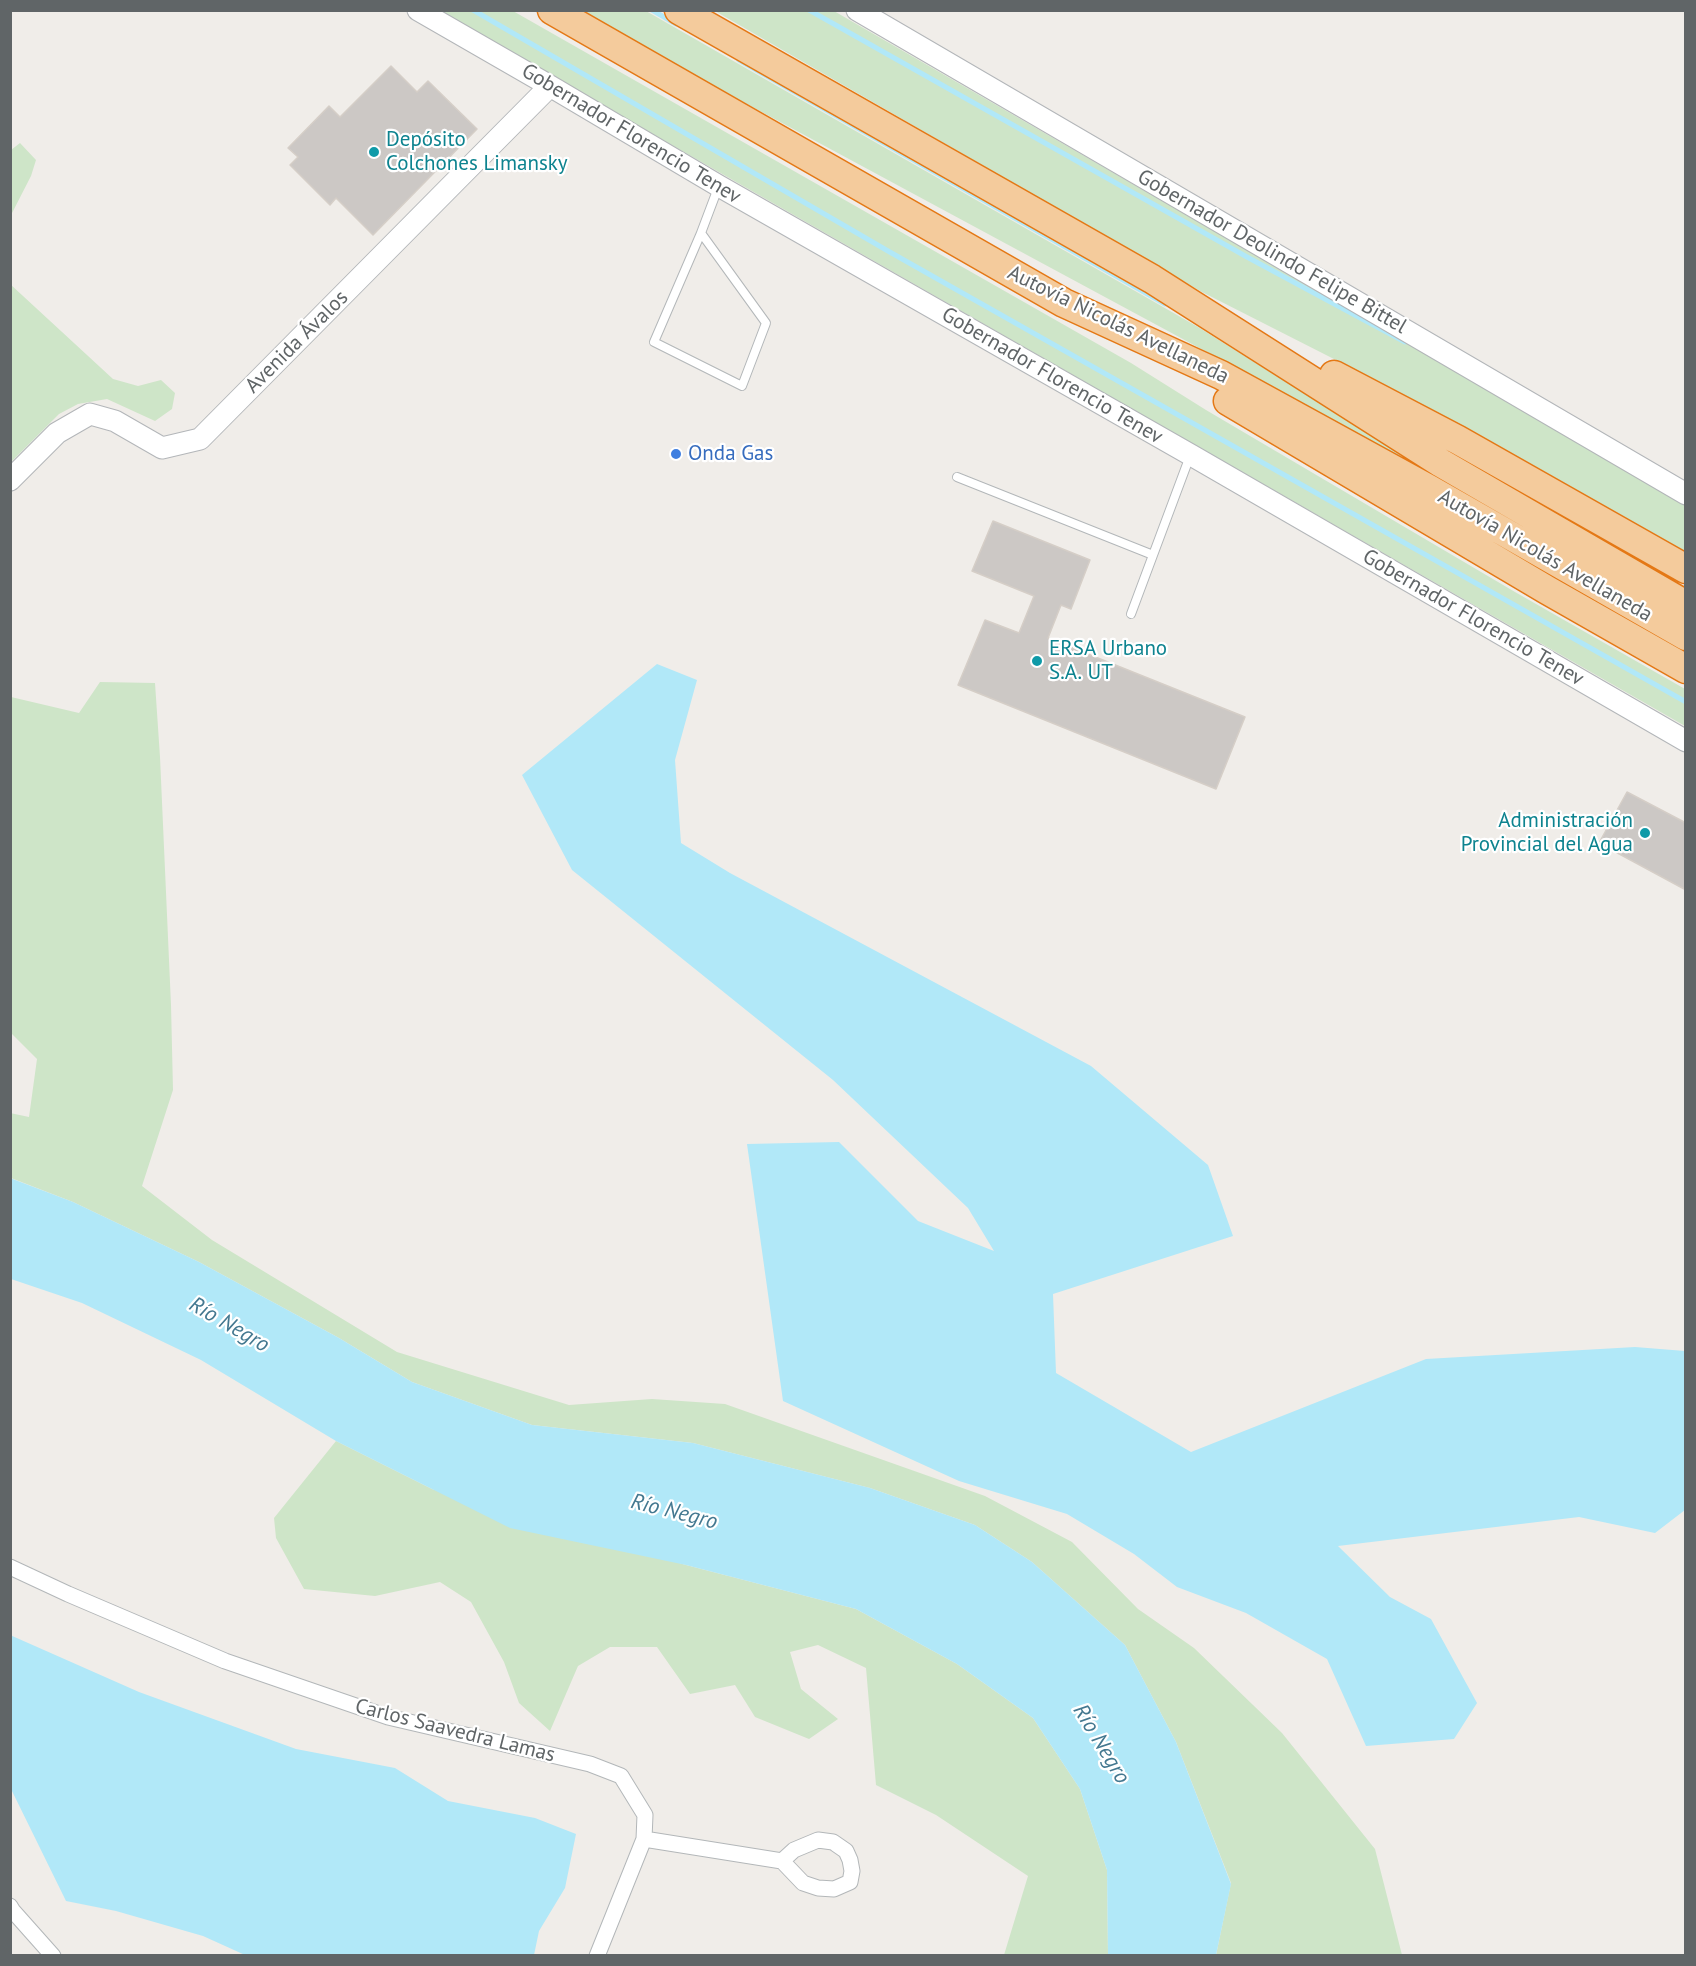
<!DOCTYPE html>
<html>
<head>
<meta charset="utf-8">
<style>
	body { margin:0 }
	#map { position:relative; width:1696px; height:1966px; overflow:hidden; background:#f0ede9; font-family:"PT Sans",sans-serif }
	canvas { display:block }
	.frame { position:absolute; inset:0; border:12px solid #606567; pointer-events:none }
</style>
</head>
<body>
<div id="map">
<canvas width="1696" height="1966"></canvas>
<div class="frame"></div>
</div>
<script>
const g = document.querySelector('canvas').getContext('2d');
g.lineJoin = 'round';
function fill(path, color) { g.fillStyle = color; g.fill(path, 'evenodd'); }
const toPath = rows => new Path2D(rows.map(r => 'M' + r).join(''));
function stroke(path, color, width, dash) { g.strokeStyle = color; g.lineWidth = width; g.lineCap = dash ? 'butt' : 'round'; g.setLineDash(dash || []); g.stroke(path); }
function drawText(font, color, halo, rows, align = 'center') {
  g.font = font + ' "PT Sans",sans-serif'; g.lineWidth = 4.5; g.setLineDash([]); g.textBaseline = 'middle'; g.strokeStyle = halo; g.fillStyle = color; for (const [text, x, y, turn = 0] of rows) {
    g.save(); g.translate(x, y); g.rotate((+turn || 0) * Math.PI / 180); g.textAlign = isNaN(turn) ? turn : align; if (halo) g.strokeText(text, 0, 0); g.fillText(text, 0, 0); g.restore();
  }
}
fill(toPath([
	[438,11,513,11,1131,363,1206,410,1515,592,1685,689,1685,726],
	[581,11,646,11,1198,327,1435,475,695,76],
	[715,11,834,11,1685,504,1685,556,1393,389,1202,292],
	[20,143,36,160,31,176,11,215,11,150],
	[10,284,113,379,138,386,161,380,175,393,172,409,155,421,107,399,78,404,59,414,11,462],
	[100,682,155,683,160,757,171,1005,173,1090,142,1186,212,1240,397,1352,569,1405,652,1399,725,1404,985,1496,1072,1542,1138,1609,1194,1648,1282,1733,1375,1849,1402,1955,1216,1955,1231,1883,1176,1742,1125,1645,1032,1562,975,1525,870,1488,693,1443,532,1425,412,1382,339,1338,199,1262,73,1202,11,1178,10,1113,29,1117,37,1059,11,1033,11,697,79,713],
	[336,1441,432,1489,686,1565,856,1609,957,1664,1033,1718,1080,1789,1107,1870,1108,1955,1004,1955,1028,1876,936,1815,876,1785,866,1668,818,1645,790,1652,801,1689,838,1719,809,1739,755,1717,735,1685,690,1694,657,1647,610,1647,578,1666,550,1731,519,1703,504,1662,471,1602,440,1582,375,1596,304,1589,276,1538,274,1518]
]), '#cee5c8');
fill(toPath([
	[657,664,697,680,675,760,681,843,730,873,1091,1066,1208,1165,1233,1236,1053,1294,1056,1373,1191,1452,1426,1359,1635,1347,1685,1351,1685,1510,1655,1533,1579,1517,1338,1546,1390,1597,1431,1619,1477,1703,1454,1739,1366,1746,1327,1659,1246,1613,1177,1587,1134,1554,1067,1514,959,1481,783,1401,747,1144,839,1142,918,1221,994,1251,968,1208,833,1080,572,870,522,775],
	[10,1178,73,1202,199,1262,339,1338,412,1382,532,1425,693,1443,870,1488,975,1525,1032,1562,1125,1645,1176,1742,1231,1884,1216,1955,1108,1955,1107,1870,1080,1789,1033,1718,957,1664,856,1609,686,1565,510,1528,336,1441,201,1360,82,1303,11,1279],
	[10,1635,139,1692,296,1749,395,1768,448,1801,535,1818,576,1834,565,1888,539,1931,534,1955,245,1955,203,1936,116,1911,66,1901,11,1789]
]), '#b1e8f8');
stroke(toPath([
	[473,10,888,251,1686,702],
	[652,10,676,24],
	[809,10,1247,257,1405,342],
	[739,60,1165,304]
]), '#b1e8f8', 5);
const building = toPath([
	[391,66,417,92,428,81,477,129,373,235,336,198,330,205,290,165,298,157,288,148,329,106,340,117,391,66],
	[993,521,1090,560,1071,609,1061,605,1048,638,1245,717,1216,789,958,685,985,620,1019,633,1034,596,972,571,993,521],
	[1627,792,1686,823,1686,890,1599,843,1627,792]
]);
fill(building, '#ccc8c5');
stroke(building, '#d5cec7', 1.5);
const lane = toPath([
	[701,233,654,342,742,386,766,323,701,233,718,188],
	[957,477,1153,555],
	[1131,614,1190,456]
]);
const street = toPath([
	[10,1567,68,1594,225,1661,388,1717,590,1764,621,1776,645,1815,644,1839,597,1956],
	[644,1839,782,1861,803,1883,818,1888,834,1889,850,1882,852,1871,850,1860,846,1851,833,1842,818,1840,794,1850,782,1861],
	[10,1906,13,1911,53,1956]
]);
const secondary = toPath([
	[418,10,550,86,719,186,1191,455,1686,741],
	[857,10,1686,494],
	[10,480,57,433,90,414,115,421,162,448,200,439,550,86]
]);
const highway = toPath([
	[552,10,1064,303,1221,375,1429,489,1686,636],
	[679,10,1152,279,1441,463,1686,605],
	[1334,375,1458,440,1686,569],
	[1228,401,1547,590,1686,669]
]);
stroke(lane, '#b3b7b9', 10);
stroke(street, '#b3b7b9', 17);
stroke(secondary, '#b3b6b9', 23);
stroke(highway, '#e47815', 31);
stroke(lane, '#fff', 8);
stroke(street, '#fff', 15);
stroke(secondary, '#fff', 21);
stroke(highway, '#f4cb9c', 28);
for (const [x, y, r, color] of [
	[374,152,6,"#0f9aa8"],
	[676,454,6,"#3f7fe0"],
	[1037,661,6,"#0f9aa8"],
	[1645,833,6,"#0f9aa8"]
]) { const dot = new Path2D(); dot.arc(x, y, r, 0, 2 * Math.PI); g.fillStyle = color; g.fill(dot); stroke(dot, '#fff', 2); }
drawText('21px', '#606567', '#fff', [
	["Gobernador Florencio Tenev",631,134,31],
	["Gobernador Deolindo Felipe Bittel",1272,252,30],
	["Autovía Nicolás Avellaneda",1118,325,26],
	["Avenida Ávalos",297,342,-45],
	["Gobernador Florencio Tenev",1052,376,30],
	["Autovía Nicolás Avellaneda",1545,556,30],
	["Gobernador Florencio Tenev",1473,618,30],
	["Carlos Saavedra Lamas",455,1731,14]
]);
drawText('21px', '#0d838f', '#fff', [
	["Depósito",386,140],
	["Colchones Limansky",386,164],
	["ERSA Urbano",1049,649],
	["S.A. UT",1049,673],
	["Administración",1633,821,"right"],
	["Provincial del Agua",1633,845,"right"]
], 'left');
drawText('21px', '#366cbe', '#fff', [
	["Onda Gas",688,454]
], 'left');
drawText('italic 22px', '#437890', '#fff', [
	["Río Negro",229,1325,30],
	["Río Negro",674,1512,14],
	["Río Negro",1101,1744,59]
]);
</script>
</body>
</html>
